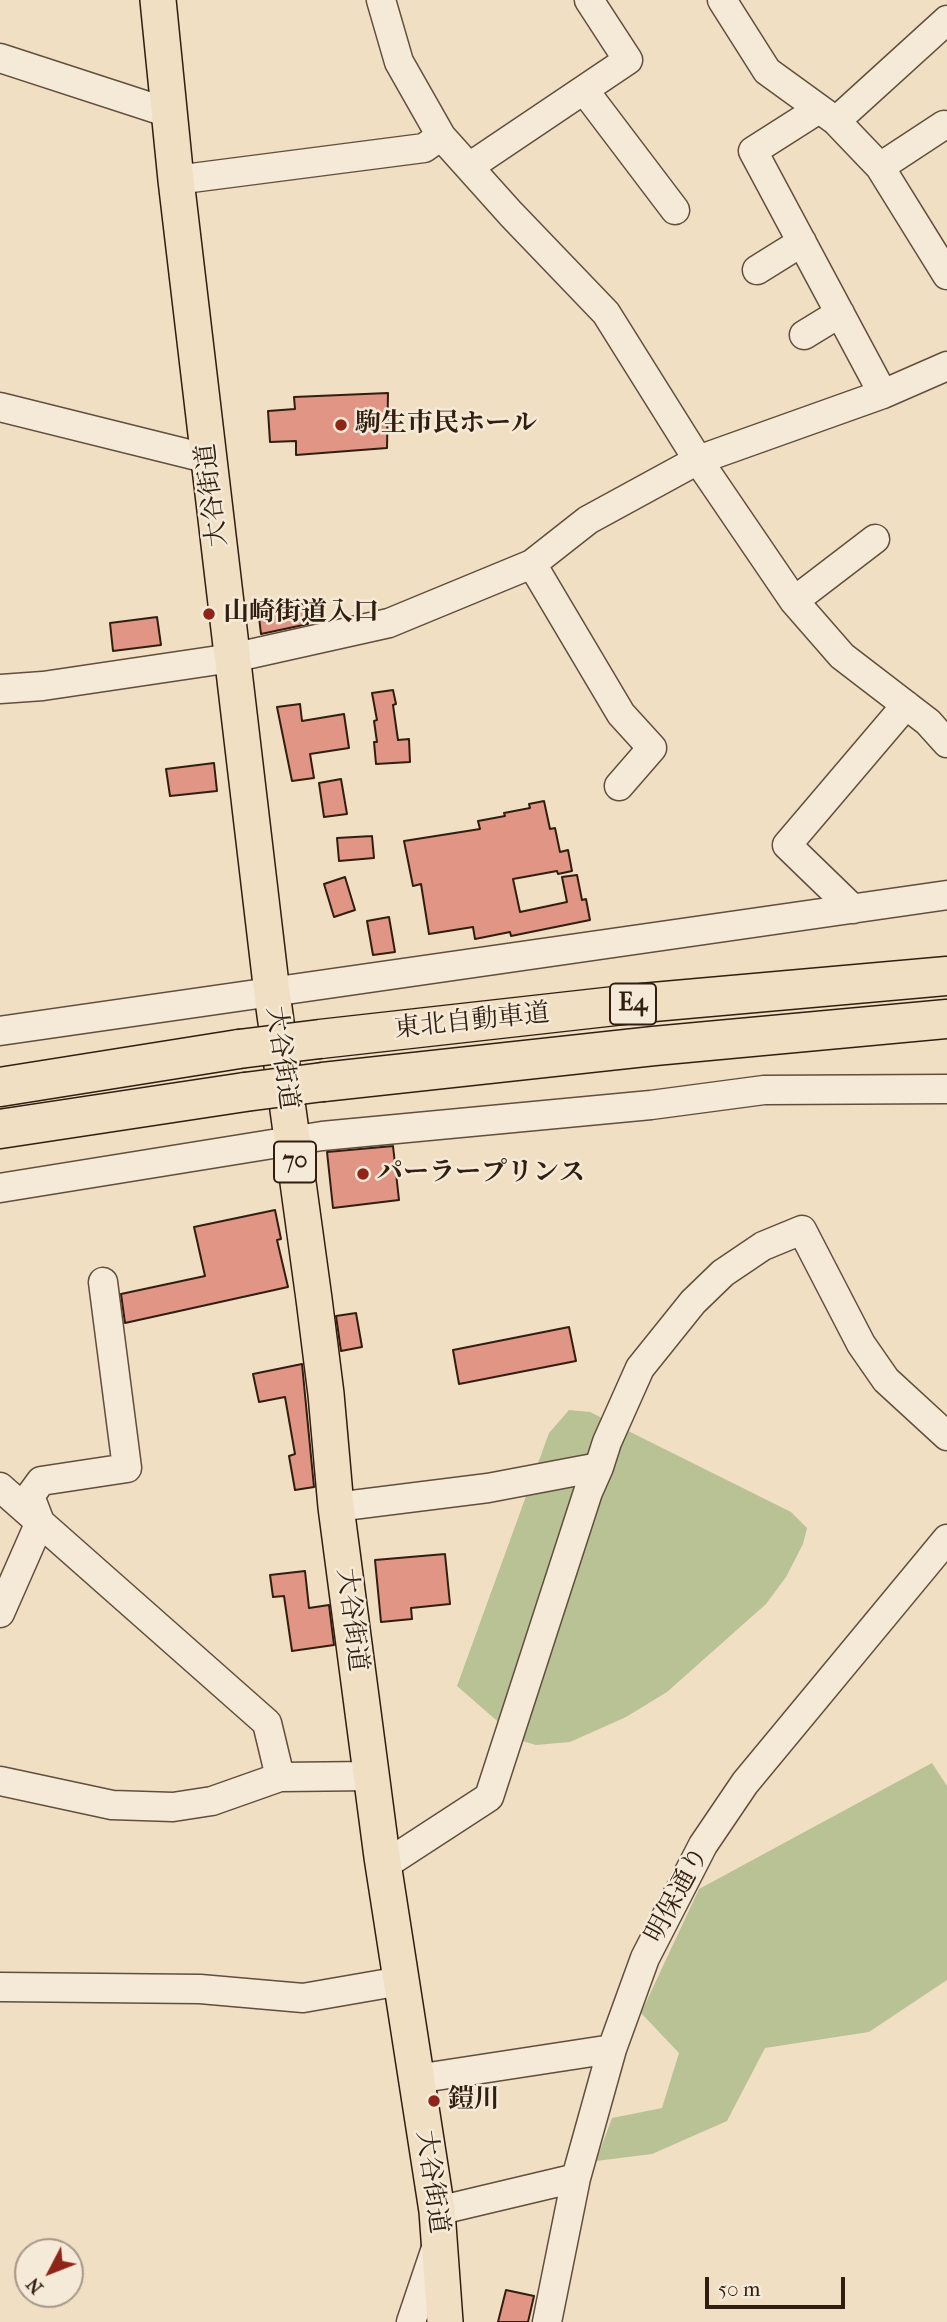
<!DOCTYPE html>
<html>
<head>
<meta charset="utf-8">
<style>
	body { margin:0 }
	#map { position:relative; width:947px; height:2322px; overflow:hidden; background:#f0dfc3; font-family:"IM FELL French Canon",serif }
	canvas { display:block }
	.north { position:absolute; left:14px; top:2238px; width:70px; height:70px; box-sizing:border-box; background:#f5ead8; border:2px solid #a79888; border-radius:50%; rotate:228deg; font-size:19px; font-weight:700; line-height:28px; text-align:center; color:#311e10 }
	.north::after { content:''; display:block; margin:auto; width:24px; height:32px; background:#8f2418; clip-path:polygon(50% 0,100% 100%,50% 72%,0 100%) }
	.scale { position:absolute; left:705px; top:2277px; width:140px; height:32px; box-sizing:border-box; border:4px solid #311e10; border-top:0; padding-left:9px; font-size:21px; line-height:24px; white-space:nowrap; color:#311e10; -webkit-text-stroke:5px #f5ead8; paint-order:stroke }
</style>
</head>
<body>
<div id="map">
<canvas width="947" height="2322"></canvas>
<div class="north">N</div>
<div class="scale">50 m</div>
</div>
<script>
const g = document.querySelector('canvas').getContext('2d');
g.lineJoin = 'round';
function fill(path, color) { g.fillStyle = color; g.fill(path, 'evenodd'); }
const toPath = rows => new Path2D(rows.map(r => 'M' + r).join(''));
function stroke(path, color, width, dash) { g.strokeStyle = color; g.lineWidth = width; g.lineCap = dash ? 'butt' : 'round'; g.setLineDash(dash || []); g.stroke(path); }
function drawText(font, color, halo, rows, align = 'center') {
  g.font = font + ' "IM FELL French Canon","Noto Serif JP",serif'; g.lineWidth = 5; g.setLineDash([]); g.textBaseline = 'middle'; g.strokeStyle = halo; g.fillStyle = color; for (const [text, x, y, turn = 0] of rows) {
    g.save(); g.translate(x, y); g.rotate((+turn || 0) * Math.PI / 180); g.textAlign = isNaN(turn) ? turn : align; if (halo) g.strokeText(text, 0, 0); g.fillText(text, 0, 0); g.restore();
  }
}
fill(toPath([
	[569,1410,590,1412,791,1512,807,1528,803,1544,786,1577,766,1604,667,1692,626,1717,570,1742,536,1745,519,1740,457,1686,549,1433],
	[932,1763,947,1786,947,1980,869,2032,765,2048,727,2121,652,2154,596,2161,612,2118,662,2108,679,2053,641,2013,699,1889]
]), '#b8c294');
const building = toPath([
	[388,393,387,448,296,455,296,441,270,442,268,411,295,409,294,397,388,393],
	[306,604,308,624,261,634,258,609,306,604],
	[157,617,161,645,113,651,110,623,157,617],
	[393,690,396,704,393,705,398,740,409,739,410,762,376,764,374,742,377,742,374,721,377,720,372,693,393,690],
	[300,704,302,721,344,714,349,748,310,754,314,778,292,781,277,707,300,704],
	[214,763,217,791,170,796,166,769,214,763],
	[341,779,347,814,324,817,319,783,341,779],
	[544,801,550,829,555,828,560,852,568,850,572,871,558,874,557,871,513,879,520,912,567,902,562,877,577,875,582,900,586,899,590,920,511,936,510,932,475,939,473,927,429,934,421,884,413,886,404,841,480,829,478,821,505,816,504,813,530,808,529,804,544,801],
	[372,836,374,858,339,861,337,838,372,836],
	[345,877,355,910,334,917,324,884,345,877],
	[389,917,395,952,373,955,367,921,389,917],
	[393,1146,399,1200,333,1208,327,1152,393,1146],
	[275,1210,281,1239,277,1240,288,1287,125,1323,121,1294,205,1276,194,1227,275,1210],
	[356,1313,362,1347,341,1351,336,1316,356,1313],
	[569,1327,576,1361,459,1384,453,1350,569,1327],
	[302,1364,314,1487,295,1490,289,1456,295,1454,285,1397,259,1402,253,1374,302,1364],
	[445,1554,450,1604,411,1608,412,1619,381,1622,375,1560,445,1554],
	[305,1571,309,1608,329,1605,334,1645,292,1651,284,1596,273,1597,270,1575,305,1571],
	[506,2290,534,2296,528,2322,498,2322,506,2290]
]);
fill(building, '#e09585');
stroke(building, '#311e10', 2);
const minor = toPath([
	[381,0,399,62,441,136,511,214,606,313,698,460,794,601,842,656,928,722,947,743],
	[722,0,767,71,836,121,880,167,947,275],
	[0,58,169,113],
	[584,90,675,210],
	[819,109,753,151,883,394],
	[836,121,947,20],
	[469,167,628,60,589,0],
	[880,167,944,125],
	[176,180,424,148,441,136],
	[757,270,802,242],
	[804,335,840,313],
	[0,407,209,459],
	[532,564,621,714,652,748,619,786],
	[794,601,875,539],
	[0,689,43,686,232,658,389,623,532,564,588,520,698,460,883,394,947,366],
	[853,909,787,845,906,705],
	[0,1031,947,895],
	[0,1188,322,1136,651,1105,764,1090,947,1089],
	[0,1487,267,1723,280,1777],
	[336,1507,488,1488,599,1467,607,1442,640,1368,693,1302,723,1273,763,1246,802,1230,861,1344,886,1380,947,1436],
	[0,1613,40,1522,30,1496,41,1481,127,1468,103,1282],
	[0,1781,112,1805,173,1807,212,1801,280,1777,371,1776],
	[383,1866,489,1797,588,1492,599,1467],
	[0,1987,200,1989,303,1998,401,1981],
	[416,2079,612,2049],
	[437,2211,576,2178],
	[411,2322,437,2245],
	[547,2322,576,2178,612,2049,645,1958,703,1845,745,1783,947,1539]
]);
const major = toPath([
	[158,0,176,180,272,993,314,1299,326,1394,336,1507,382,1857,437,2211,445,2322]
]);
const highway = toPath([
	[320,1039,642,1003,947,976],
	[323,1082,654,1046,947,1019],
	[0,1087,239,1049],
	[0,1129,245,1092]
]);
stroke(minor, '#614e3d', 31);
stroke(major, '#311e10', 38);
stroke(highway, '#311e10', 41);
stroke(minor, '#f5ead8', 28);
stroke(major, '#f0dfc3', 35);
stroke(highway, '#f0dfc3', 38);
const highwayBridge = toPath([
	[239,1049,320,1039],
	[245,1092,323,1082]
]);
stroke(highwayBridge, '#311e10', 41, []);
stroke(highwayBridge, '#f0dfc3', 38);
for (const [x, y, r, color] of [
	[341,425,7,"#8f2418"],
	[209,614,7,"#8f2418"],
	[363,1174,7,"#8f2418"],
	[434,2101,7,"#8f2418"]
]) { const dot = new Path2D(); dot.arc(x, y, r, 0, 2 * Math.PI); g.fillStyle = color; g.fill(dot); stroke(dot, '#f5ead8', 2.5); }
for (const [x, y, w] of [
	[633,1004,46],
	[295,1162,42]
]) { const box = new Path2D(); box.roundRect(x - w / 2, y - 20.5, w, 41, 5); g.fillStyle = '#f5ead8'; g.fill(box); stroke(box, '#311e10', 2); }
drawText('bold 24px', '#311e10', null, [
	["E4",633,1004],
	["70",295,1162]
]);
drawText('bold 26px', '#311e10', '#f5ead8', [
	["駒生市民ホール",355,425],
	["山崎街道入口",223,614],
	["パーラープリンス",377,1174],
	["鎧川",448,2101]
], 'left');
drawText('26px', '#311e10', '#f5ead8', [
	["大谷街道",213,495,-97],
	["東北自動車道",472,1022,-6],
	["大谷街道",281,1058,82],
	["大谷街道",351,1620,83],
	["明保通り",678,1895,-62],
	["大谷街道",431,2182,82]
]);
</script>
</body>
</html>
